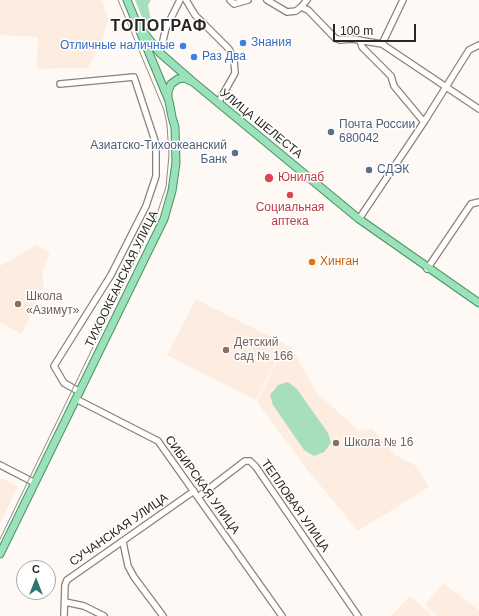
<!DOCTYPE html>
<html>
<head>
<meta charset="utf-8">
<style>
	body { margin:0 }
	#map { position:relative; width:479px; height:616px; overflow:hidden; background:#fef9f5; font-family:Helvetica,sans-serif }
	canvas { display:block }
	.north { position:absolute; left:16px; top:560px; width:40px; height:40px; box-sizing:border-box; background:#fff; border:1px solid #aaa8a7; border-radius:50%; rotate:0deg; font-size:11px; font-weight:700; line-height:16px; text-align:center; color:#2a2624 }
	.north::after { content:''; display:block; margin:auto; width:14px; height:18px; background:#2c7570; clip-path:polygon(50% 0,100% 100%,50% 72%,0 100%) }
	.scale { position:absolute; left:333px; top:24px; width:83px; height:18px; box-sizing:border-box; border:2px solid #2a2624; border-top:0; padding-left:5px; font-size:12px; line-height:14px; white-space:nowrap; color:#2a2624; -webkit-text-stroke:3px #fff; paint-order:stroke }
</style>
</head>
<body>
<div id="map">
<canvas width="479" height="616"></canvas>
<div class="north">С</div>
<div class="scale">100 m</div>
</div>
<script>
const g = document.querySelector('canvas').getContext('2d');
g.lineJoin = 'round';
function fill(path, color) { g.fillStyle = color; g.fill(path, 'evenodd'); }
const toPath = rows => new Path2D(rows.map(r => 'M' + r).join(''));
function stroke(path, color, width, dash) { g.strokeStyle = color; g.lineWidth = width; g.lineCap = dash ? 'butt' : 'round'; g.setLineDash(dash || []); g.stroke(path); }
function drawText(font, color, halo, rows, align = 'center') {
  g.font = font + ' Helvetica,sans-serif'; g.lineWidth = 3; g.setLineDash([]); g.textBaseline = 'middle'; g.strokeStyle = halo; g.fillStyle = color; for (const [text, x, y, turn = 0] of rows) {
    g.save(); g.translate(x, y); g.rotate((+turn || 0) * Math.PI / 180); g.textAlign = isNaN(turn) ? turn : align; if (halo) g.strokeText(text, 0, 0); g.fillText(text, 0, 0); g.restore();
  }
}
fill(toPath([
	[0,0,102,0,108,19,102,41,88,68,37,69,38,37,0,35],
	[37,245,50,253,42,272,44,285,22,334,0,322,0,266],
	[196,299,285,344,256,400,167,355],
	[285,345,291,347,316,392,358,430,373,429,395,455,415,465,429,487,358,531,310,473,257,402],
	[0,478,18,486,0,524],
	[443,583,479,610,479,616,437,616,425,605],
	[410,596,433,616,391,616]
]), '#fdede1');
fill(toPath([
	[135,0,151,0,148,5,151,21,148,26,144,22],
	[288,382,297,389,328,433,331,443,324,452,314,456,304,450,273,405,270,395,278,385]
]), '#a7dfbc');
const minor = toPath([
	[186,0,195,15,229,49,234,59,235,73,218,103],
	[230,0,234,4,248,0],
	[267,0,287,12,296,11,301,7,308,10,335,38,340,40,352,39,382,44,479,109],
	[301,7,307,0],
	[360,40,362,47,391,76,394,86,424,122],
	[382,44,403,0],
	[160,53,166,28,180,0],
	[60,84,134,77,156,144,156,176,146,206,111,275,54,366,64,383,80,392],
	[359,219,424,122,469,50,479,45],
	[427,269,471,204,479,202],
	[76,399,158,441,282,616],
	[0,465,35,483],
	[198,497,245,461,250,461,256,467,358,616],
	[123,542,128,566,134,577,163,616],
	[65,602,84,606,104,616],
	[64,616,65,585,67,580,194,491]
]);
const major = toPath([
	[141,29,160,53,192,81,359,219,479,303],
	[168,97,168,91,171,84,178,79,185,78,190,81],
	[0,554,164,219,172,191,176,163,175,127,172,117,169,101,127,0]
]);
stroke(minor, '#8a827c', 8);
stroke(major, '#489367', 9);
stroke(minor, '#fff', 5.5);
stroke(major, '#9be1b9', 7);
stroke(toPath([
	[0,539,156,217,166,187,169,155,167,125,164,110,118,0]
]), '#908c89', 1);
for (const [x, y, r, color] of [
	[243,43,4,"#3f7fe0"],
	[183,46,4,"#3f7fe0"],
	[194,57,4,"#3f7fe0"],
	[331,132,4,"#5c6f8a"],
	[235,153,4,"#5c6f8a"],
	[369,170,4,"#5c6f8a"],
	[269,178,5,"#e0444e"],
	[290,195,4,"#e0444e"],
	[312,262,4,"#e8710a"],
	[18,304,4,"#8d6e63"],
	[226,350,4,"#8d6e63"],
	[336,443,4,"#8d6e63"]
]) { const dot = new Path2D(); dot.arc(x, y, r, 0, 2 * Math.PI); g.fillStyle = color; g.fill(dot); stroke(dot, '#fff', 1.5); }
drawText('12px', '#366cbe', '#fff', [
	["Знания",251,43],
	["Отличные наличные",175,46,"right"],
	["Раз Два",202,57]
], 'left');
drawText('12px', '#2a2624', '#fff', [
	["УЛИЦА ШЕЛЕСТА",261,124,39],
	["ТИХООКЕАНСКАЯ УЛИЦА",122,279,-64],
	["СИБИРСКАЯ УЛИЦА",202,485,54],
	["ТЕПЛОВАЯ УЛИЦА",295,506,55],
	["СУЧАНСКАЯ УЛИЦА",119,530,-35]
]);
drawText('12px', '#4e5e75', '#fff', [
	["Почта России",339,125],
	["680042",339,139],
	["Азиатско-Тихоокеанский",227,146,"right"],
	["Банк",227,160,"right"],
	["СДЭК",377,170]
], 'left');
drawText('12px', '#be3a42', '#fff', [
	["Юнилаб",278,178],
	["Социальная",290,208,"center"],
	["аптека",290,222,"center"]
], 'left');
drawText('12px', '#c56008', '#fff', [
	["Хинган",320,262]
], 'left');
drawText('12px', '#785e54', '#fff', [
	["Школа",26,297],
	["«Азимут»",26,311],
	["Детский",234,343],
	["сад № 166",234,357],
	["Школа № 16",344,443]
], 'left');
g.letterSpacing = '1px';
drawText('bold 16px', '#2a2624', '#fff', [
	["ТОПОГРАФ",159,27]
]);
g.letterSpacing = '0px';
</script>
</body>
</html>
